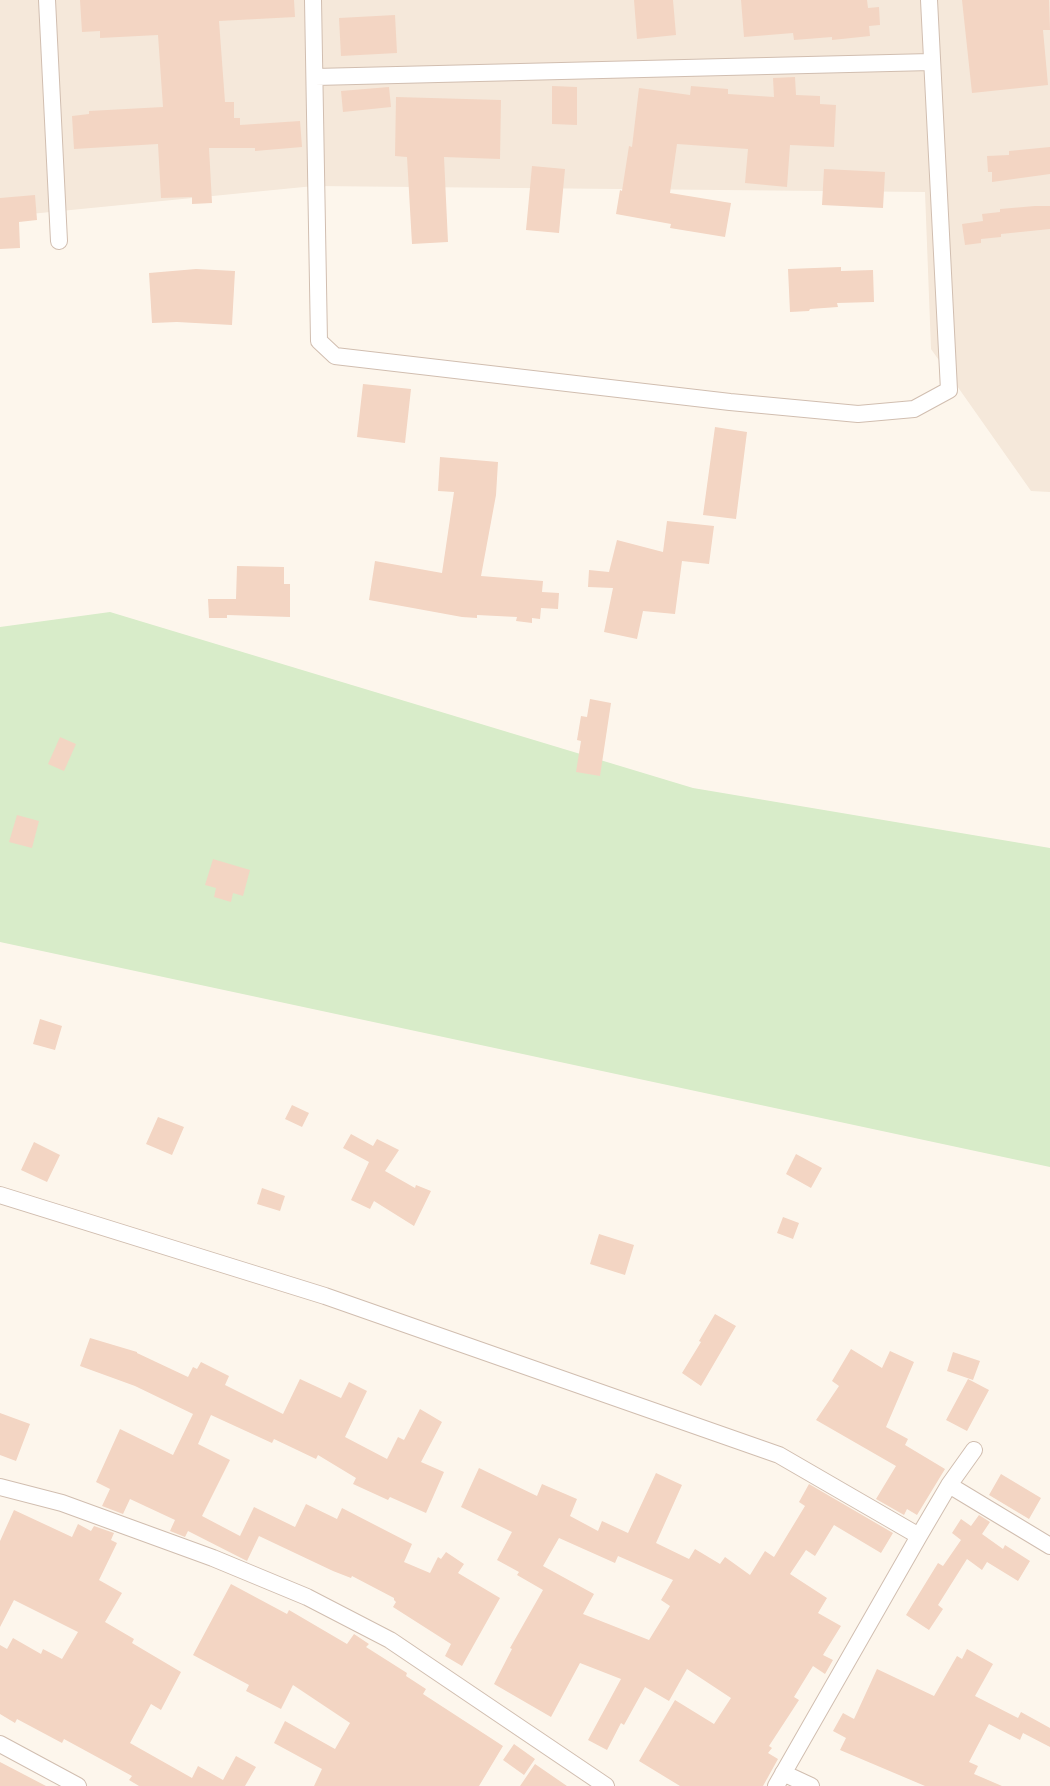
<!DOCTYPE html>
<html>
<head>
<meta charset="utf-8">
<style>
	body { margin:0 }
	canvas { display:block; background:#fdf6ec }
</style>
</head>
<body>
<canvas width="1050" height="1786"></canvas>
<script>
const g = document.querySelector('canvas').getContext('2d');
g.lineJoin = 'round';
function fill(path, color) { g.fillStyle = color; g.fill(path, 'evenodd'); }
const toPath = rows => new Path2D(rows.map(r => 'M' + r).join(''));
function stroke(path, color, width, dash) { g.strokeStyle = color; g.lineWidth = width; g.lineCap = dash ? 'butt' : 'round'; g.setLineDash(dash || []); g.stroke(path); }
fill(toPath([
	[0,0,1050,0,1050,492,1031,491,931,349,925,192,314,186,0,217]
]), '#f5e8da');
fill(toPath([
	[110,612,693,788,1050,848,1050,1167,0,942,0,627]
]), '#d8ecc9');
fill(toPath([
	[80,0,294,0,295,17,219,21,225,102,234,102,234,118,240,118,240,125,300,121,302,147,255,151,255,148,209,148,212,203,192,204,192,197,161,198,158,144,74,149,72,116,89,114,89,111,163,107,158,35,100,38,100,31,82,32],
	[634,0,673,0,676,35,637,39],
	[741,0,867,0,868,8,879,7,880,25,869,26,870,36,832,40,832,37,794,40,793,33,744,37],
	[962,0,1049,0,1050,30,1043,30,1048,85,972,93],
	[395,15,397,53,341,56,339,18],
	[795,77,796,95,820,96,820,104,836,105,834,147,790,145,787,187,745,183,748,149,677,144,670,193,731,203,725,237,670,228,671,224,616,214,620,190,622,191,629,146,632,147,639,88,690,95,691,86,728,89,728,94,774,97,773,78],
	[552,86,577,87,577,125,552,124],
	[389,87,391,107,343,112,341,91],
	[396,97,501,100,500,159,444,157,448,242,412,244,407,157,395,156],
	[1050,147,1050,174,992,182,992,172,988,172,987,156,1009,155,1009,151],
	[532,166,565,169,559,233,526,230],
	[824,169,885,172,883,208,822,205],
	[35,195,37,220,19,222,20,248,0,249,0,198],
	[1035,206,1050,206,1050,229,1001,234,1001,237,981,239,981,243,965,245,962,224,983,221,982,214,1000,212,1000,209],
	[841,267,841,271,873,270,874,302,837,303,838,307,810,309,809,311,790,312,788,269],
	[196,269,235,271,232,325,177,322,152,323,149,273],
	[363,384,411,389,405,443,357,437],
	[715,427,747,432,736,519,703,515],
	[440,457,498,462,496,495,481,576,543,581,542,592,559,593,558,609,541,608,540,619,532,618,532,623,516,621,517,617,477,615,477,618,462,617,369,600,375,561,442,573,454,492,438,491],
	[667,521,714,526,709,564,682,561,675,614,643,611,637,639,604,632,613,588,588,587,589,570,609,572,617,540,663,552],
	[237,566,284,567,284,584,290,584,290,617,227,615,227,618,209,618,208,599,236,599],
	[590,699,611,703,600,776,576,772,581,741,577,740,581,716,587,717],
	[60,737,76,744,64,771,48,764],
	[17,815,39,821,32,848,9,842],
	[213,859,250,870,243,896,233,893,231,902,214,897,216,888,205,885],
	[40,1019,62,1026,55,1050,33,1044],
	[292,1105,309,1113,302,1127,285,1119],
	[158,1117,184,1127,172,1155,146,1144],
	[351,1134,373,1146,377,1139,399,1150,385,1171,415,1188,416,1185,431,1191,414,1226,374,1201,370,1209,351,1200,369,1162,343,1148],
	[34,1142,60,1155,47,1182,21,1170],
	[796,1154,822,1168,811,1188,786,1174],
	[262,1188,285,1196,280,1211,257,1204],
	[783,1217,799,1223,793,1239,777,1233],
	[599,1234,634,1245,625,1275,590,1264],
	[715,1314,736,1326,701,1386,682,1373,701,1342,699,1341],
	[90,1338,137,1352,137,1353,188,1377,193,1367,197,1369,201,1362,229,1376,225,1385,283,1414,300,1379,341,1398,349,1382,367,1391,345,1437,387,1459,398,1437,404,1440,420,1409,442,1422,421,1462,444,1472,426,1513,390,1497,388,1500,353,1484,356,1478,318,1455,316,1459,274,1439,272,1443,211,1415,198,1444,230,1460,202,1516,240,1536,254,1507,295,1527,306,1504,337,1519,342,1508,412,1544,404,1562,430,1573,438,1557,441,1559,446,1552,464,1564,458,1573,500,1598,462,1666,445,1656,451,1644,393,1607,396,1602,394,1600,394,1598,352,1576,351,1578,333,1571,259,1536,247,1561,188,1531,185,1537,170,1531,175,1520,130,1499,123,1514,102,1506,110,1489,96,1482,120,1429,173,1455,193,1414,135,1386,80,1366],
	[851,1349,882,1368,890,1351,914,1362,886,1427,908,1439,905,1445,945,1469,917,1515,907,1509,904,1515,876,1499,896,1466,816,1420,839,1386,832,1381],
	[953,1352,980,1361,973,1380,947,1371],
	[968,1379,989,1390,967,1431,946,1420],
	[0,1413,30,1424,16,1461,0,1455],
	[479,1468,537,1496,542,1484,577,1499,570,1516,598,1531,602,1521,628,1533,656,1473,682,1485,656,1543,689,1559,695,1549,720,1564,725,1557,750,1575,765,1551,774,1557,805,1506,799,1502,809,1484,893,1533,881,1553,834,1525,815,1556,806,1550,790,1574,827,1598,818,1613,841,1626,823,1655,833,1660,825,1674,813,1666,794,1697,799,1700,769,1746,772,1748,768,1753,778,1759,763,1786,680,1786,639,1761,675,1700,714,1724,731,1698,687,1669,669,1701,645,1687,624,1725,621,1723,607,1750,588,1740,621,1679,580,1663,551,1717,494,1684,512,1649,510,1648,543,1590,517,1575,519,1572,497,1560,512,1532,461,1507],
	[559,1538,615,1563,618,1556,673,1580,661,1600,670,1606,649,1640,583,1614,594,1594,543,1566],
	[1001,1474,1041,1498,1029,1519,989,1495],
	[14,1510,72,1537,78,1524,91,1531,94,1526,114,1533,111,1540,117,1543,99,1580,122,1593,105,1622,134,1639,132,1643,181,1672,161,1710,151,1704,130,1743,192,1778,198,1766,223,1780,236,1756,256,1767,245,1786,139,1786,129,1780,132,1776,64,1739,62,1743,17,1719,15,1723,0,1714,0,1645,7,1649,13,1638,41,1654,43,1649,62,1659,78,1632,14,1600,0,1627,0,1541],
	[979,1515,990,1522,982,1534,1003,1549,1005,1545,1030,1561,1018,1581,987,1562,982,1570,967,1559,938,1605,943,1609,929,1630,906,1615,938,1563,943,1566,961,1540,952,1533,961,1519,971,1526],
	[231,1584,287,1614,289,1610,347,1644,354,1634,369,1644,366,1647,407,1673,406,1676,426,1689,423,1694,503,1746,479,1786,314,1786,322,1769,274,1743,285,1721,335,1749,350,1723,293,1685,281,1709,246,1691,249,1685,193,1655],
	[967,1649,993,1664,975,1696,1018,1718,1021,1712,1050,1728,1050,1747,1023,1733,1020,1740,989,1724,969,1762,978,1766,974,1774,1002,1786,925,1786,840,1750,846,1738,833,1731,843,1713,854,1719,877,1669,934,1696,957,1656,962,1659],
	[514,1744,535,1759,524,1775,503,1760],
	[0,1762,46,1786,0,1786],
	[535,1764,567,1786,520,1786]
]), '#f3d5c3');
const minor = toPath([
	[47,0,59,241],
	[313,0,319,341,335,356,730,402,858,414,914,409,949,390,929,0],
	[315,77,931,62],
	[0,1195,325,1296,779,1455,919,1536],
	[949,1485,1050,1546],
	[0,1487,62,1503,213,1558,307,1597,390,1640,606,1786],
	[0,1744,78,1786],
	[783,1773,811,1786],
	[776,1786,919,1536,949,1485,974,1450]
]);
stroke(minor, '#d1beb0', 18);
stroke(minor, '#fff', 16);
</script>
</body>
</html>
